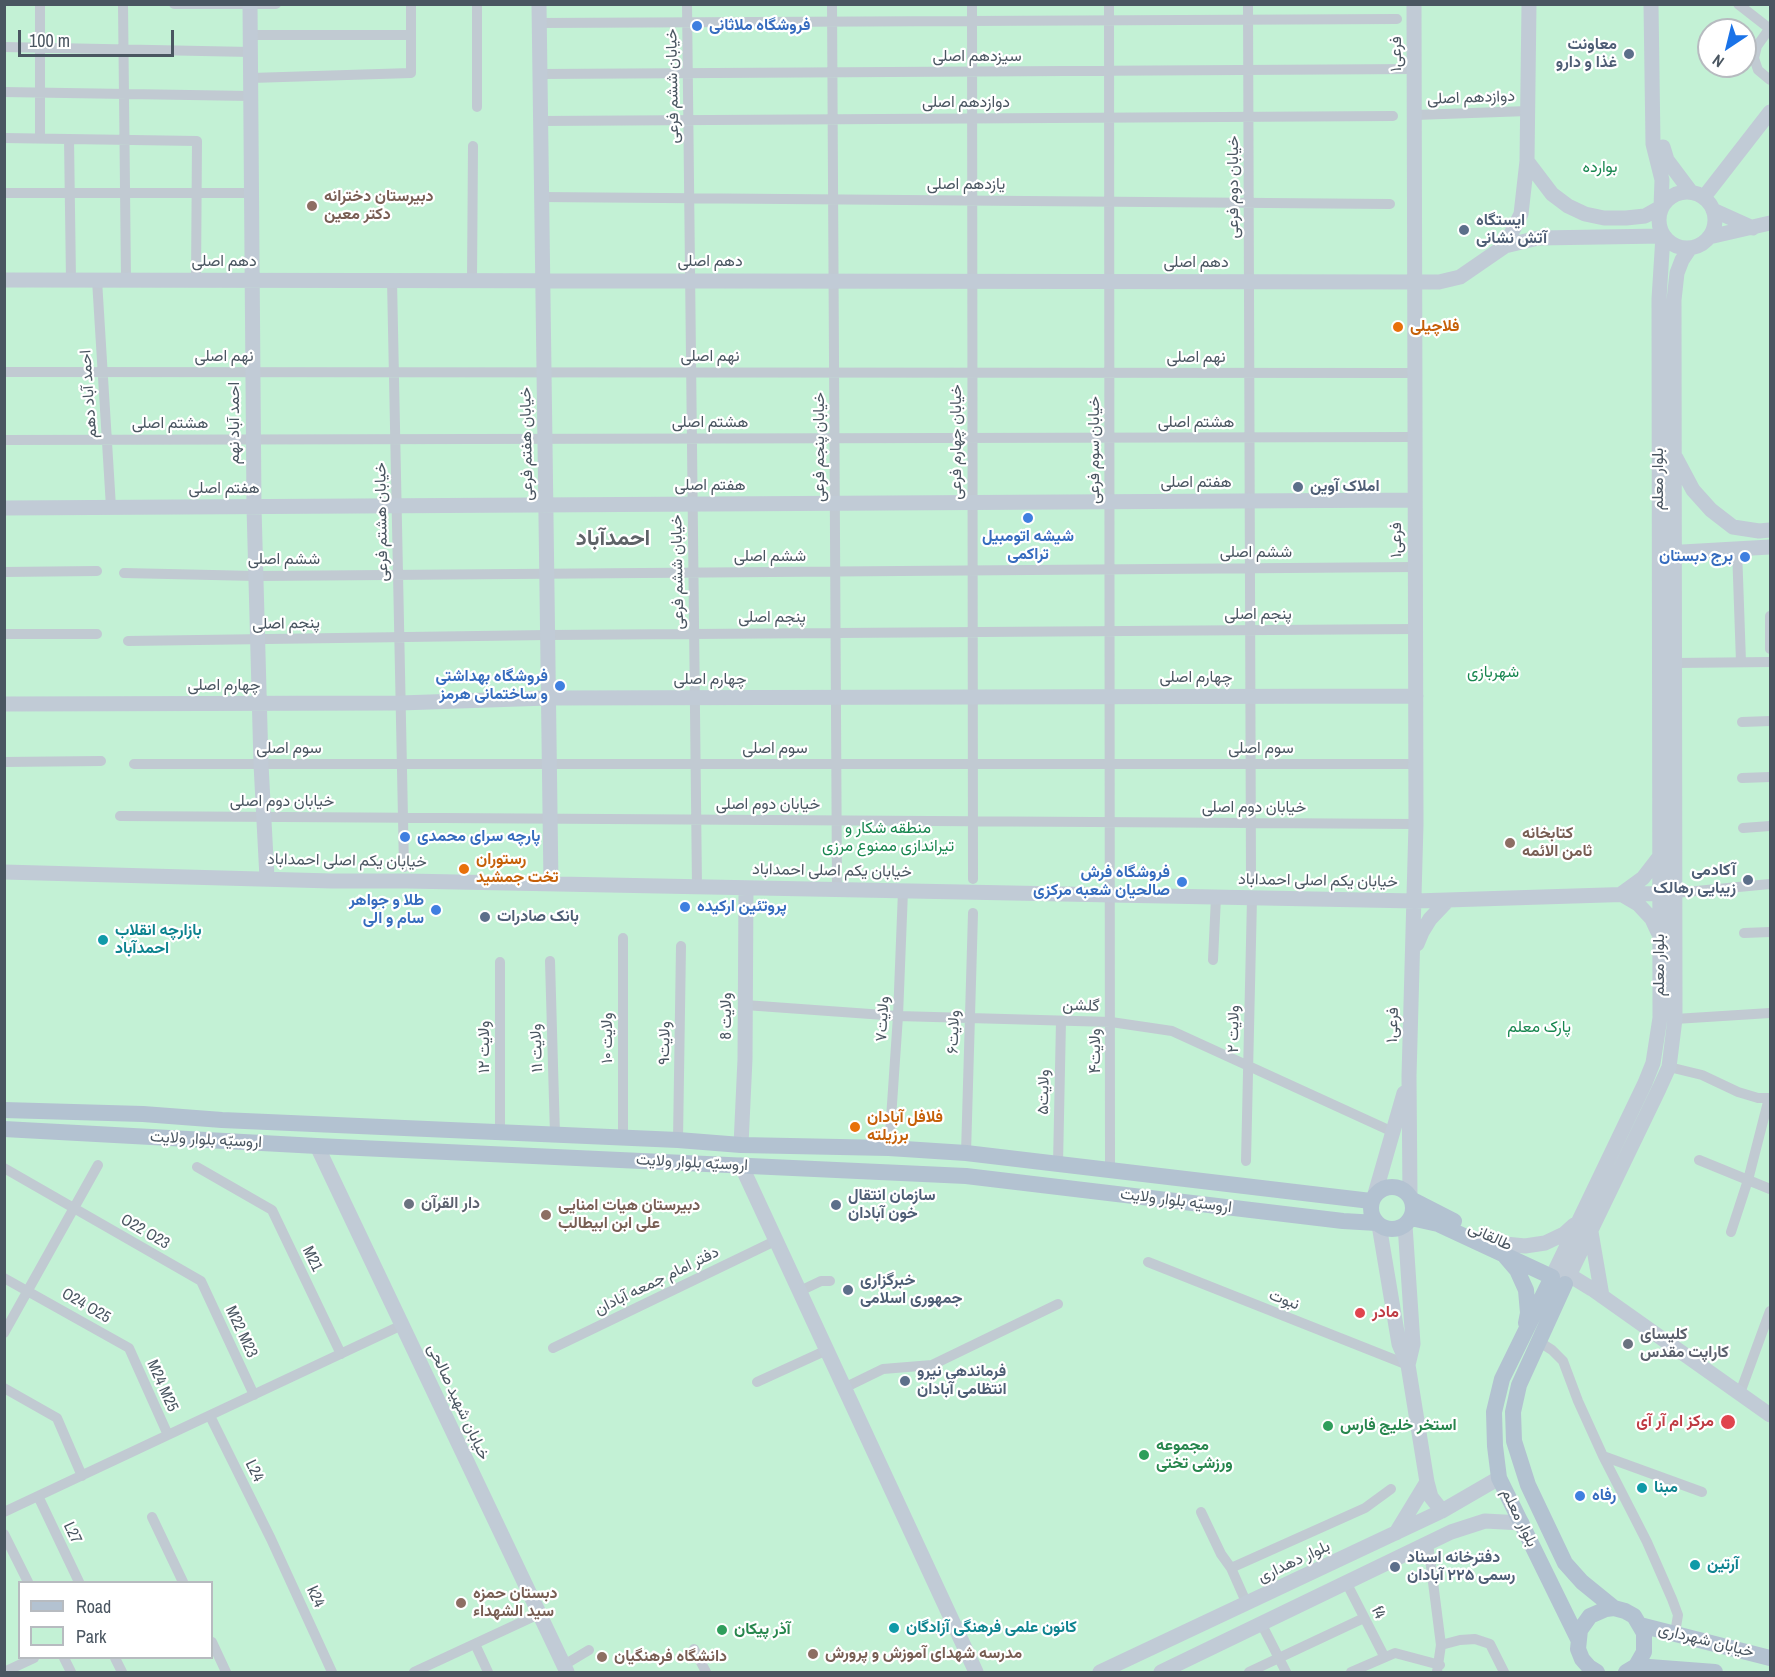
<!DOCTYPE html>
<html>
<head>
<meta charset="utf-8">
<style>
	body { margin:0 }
	#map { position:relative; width:1775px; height:1677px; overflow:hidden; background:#f5f3f3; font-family:"Archivo Narrow",sans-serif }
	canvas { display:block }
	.frame { position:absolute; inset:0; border:6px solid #4a5661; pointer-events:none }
	.legend { position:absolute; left:18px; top:1581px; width:195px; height:78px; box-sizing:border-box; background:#fff; border:2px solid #b7bbc0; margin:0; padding:8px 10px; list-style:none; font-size:18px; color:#4a5661 }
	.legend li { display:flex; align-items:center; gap:12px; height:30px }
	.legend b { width:30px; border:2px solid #b7bbc0 }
	.north { position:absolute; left:1697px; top:18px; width:60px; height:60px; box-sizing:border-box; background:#fff; border:2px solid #b7bbc0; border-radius:50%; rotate:215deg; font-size:16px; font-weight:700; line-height:24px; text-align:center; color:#4a5661 }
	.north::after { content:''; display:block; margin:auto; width:21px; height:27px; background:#1a73e8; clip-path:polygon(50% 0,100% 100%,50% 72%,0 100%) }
	.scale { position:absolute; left:18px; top:30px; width:156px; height:27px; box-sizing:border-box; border:3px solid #4a5661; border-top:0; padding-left:8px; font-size:18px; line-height:21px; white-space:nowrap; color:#4a5661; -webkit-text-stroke:4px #fff; paint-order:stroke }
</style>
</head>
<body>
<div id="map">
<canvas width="1775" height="1677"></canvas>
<div class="frame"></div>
<ul class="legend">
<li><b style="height:8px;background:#b3c2d1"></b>Road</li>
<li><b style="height:16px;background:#c3f1d5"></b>Park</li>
</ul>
<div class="north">N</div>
<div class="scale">100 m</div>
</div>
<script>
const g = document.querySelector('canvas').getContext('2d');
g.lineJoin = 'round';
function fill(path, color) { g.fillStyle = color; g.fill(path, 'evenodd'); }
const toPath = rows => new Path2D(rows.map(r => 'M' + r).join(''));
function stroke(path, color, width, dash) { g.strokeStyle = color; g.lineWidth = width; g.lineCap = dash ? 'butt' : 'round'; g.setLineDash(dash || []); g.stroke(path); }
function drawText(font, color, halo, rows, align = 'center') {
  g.font = font + ' "Archivo Narrow",Vazirmatn,sans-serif'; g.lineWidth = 4.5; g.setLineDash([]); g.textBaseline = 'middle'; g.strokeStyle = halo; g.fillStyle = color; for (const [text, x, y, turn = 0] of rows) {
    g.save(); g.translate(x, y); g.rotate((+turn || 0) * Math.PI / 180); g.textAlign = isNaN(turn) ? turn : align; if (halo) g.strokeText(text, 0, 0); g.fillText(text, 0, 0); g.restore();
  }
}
fill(toPath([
	[5,5,1770,5,1770,1672,5,1672],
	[1709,30,1745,30,1745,66,1709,66],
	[20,1582,212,1582,212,1658,20,1658]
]), '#c3f1d5');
stroke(toPath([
	[40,4,40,138],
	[123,4,126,280],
	[174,4,276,4],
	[687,4,697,887],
	[832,4,837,889],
	[972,4,973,879],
	[1109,4,1110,1171],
	[1248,4,1251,874],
	[1738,4,1770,29],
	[539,23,1397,19],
	[1770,28,1757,46,1754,58,1758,70,1770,80],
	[250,35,411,35],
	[4,47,251,52],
	[540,74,1415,69],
	[251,78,411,73,411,4],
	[4,92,251,96],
	[477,107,477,4],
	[1415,115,1528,111],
	[540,121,1393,116],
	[4,138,197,141,196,280],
	[69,139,71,280],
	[4,193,251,193],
	[541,197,1390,204],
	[97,280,111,507],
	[392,280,404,867],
	[472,280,473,146],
	[4,372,1415,373],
	[4,440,1415,437],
	[1737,549,1741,662],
	[4,572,97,571],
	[124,573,256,576,1416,567],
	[1770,616,1770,649],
	[4,634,97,634],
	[128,641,547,635,1416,629],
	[1675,663,1770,662],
	[1742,722,1770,721],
	[4,762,101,761],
	[134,764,1416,764],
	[1742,778,1770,777],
	[120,816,1416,824],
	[1743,828,1770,826],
	[1675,893,1770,884],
	[1744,933,1770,932],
	[1213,960,1216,897],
	[550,961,555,1135],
	[745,1005,898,1016,1111,1022,1172,1031,1393,1132],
	[1675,1019,1770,1013],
	[1669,1067,1702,1075,1738,1092,1758,1098,1770,1098],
	[500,1132,500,962],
	[623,1138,623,938],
	[678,1140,681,946],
	[889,1148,898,1016,903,891],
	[966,1153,973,913],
	[1699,1160,1770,1189],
	[1246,1161,1252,898],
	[1058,1164,1061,1021],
	[197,1167,272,1210,341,1354],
	[4,1168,201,1281,254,1395],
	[1731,1232,1748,1180,1769,1098],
	[1148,1262,1408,1365],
	[4,1278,129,1348,168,1435],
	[800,1291,821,1281,830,1281],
	[4,1333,98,1165],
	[1538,1341,1552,1350,1563,1361,1578,1401,1603,1456,1647,1542,1672,1599,1678,1615,1675,1633],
	[553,1348,775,1241],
	[757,1382,827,1350],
	[4,1388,57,1418,82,1476],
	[844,1388,883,1369,932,1365,1058,1304],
	[1740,1393,1770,1311],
	[210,1416,271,1539,332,1672],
	[1603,1456,1702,1492],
	[38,1496,79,1582],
	[4,1512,402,1325],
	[1201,1512,1221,1554,1231,1568],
	[152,1517,183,1582],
	[4,1534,28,1582],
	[1428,1543,1441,1645,1437,1672],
	[1346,1582,1384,1656],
	[1247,1604,1231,1568,1365,1508,1391,1489],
	[1261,1623,1286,1672],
	[212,1642,226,1672],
	[475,1644,488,1672],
	[1441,1645,1460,1640,1475,1639,1490,1644,1504,1672],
	[694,1649,706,1672],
	[64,1658,71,1672],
	[115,1658,122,1672],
	[564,1665,589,1650],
	[4,1672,34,1658],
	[414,1672,539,1614],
	[1249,1672,1364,1618],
	[1351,1672,1395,1653,1440,1665]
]), '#c1cad2', 10);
stroke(toPath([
	[250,4,254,507,261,764,267,878],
	[539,4,551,884],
	[1663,147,1667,160,1691,192],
	[1527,161,1552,194,1568,206,1585,214,1604,218,1626,218,1645,216,1661,207,1662,180,1653,144,1651,4],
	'1659 220a28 28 0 1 1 56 0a28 28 0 1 1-56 0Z',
	[1704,197,1770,112],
	[1713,210,1753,228],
	[1709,237,1770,223],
	[1505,246,1521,214,1527,161,1529,4],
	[4,280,1439,282,1460,277,1505,246,1538,238,1663,236,1659,299,1660,1018,1653,1063,1645,1083,1552,1277,1565,1284,1659,1089,1669,1067,1675,1019,1674,300,1677,273,1682,260,1690,248],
	[1676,458,1693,490,1711,510,1733,527,1759,531,1770,530],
	[4,508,1415,500],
	[1665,553,1770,547],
	[4,704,400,703,548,698,1416,696],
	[4,872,332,881,407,881,1415,901,1669,893],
	[1621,894,1638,904,1652,919,1658,932],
	[1621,894,1643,878,1660,856],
	[1417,944,1422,932,1430,919,1448,900],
	[741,1145,745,1059,746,888],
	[317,1146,567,1672],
	[741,1165,976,1672],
	[1375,1194,1404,1093],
	[1410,1197,1409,1076,1416,824,1414,4],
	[1379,1225,1399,1344,1408,1365,1427,1482,1431,1497,1442,1511],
	[1405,1225,1413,1344,1408,1365],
	[1591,1232,1602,1296],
	[1505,1244,1525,1246,1545,1243,1564,1234,1574,1225],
	[1561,1270,1592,1289,1770,1415],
	[1396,1533,1427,1482],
	[1100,1672,1442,1511,1499,1478],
	[1161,1672,1451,1532,1485,1521,1522,1523]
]), '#c1cbd6', 15);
stroke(toPath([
	[4,1110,143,1114,222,1120,678,1140,741,1145,889,1148,966,1153,1371,1201],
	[4,1129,317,1146,966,1176,1343,1221,1377,1223],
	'1371 1208a21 21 0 1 1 42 0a21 21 0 1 1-42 0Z',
	[1411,1199,1454,1221],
	[1411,1218,1438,1224,1552,1277,1502,1379,1494,1412,1495,1446,1499,1478,1578,1639],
	[1505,1256,1517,1270,1526,1290,1528,1313,1526,1323],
	[1565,1284,1519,1385,1513,1412,1514,1441,1528,1485,1565,1563,1582,1582,1614,1608],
	[1640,1625,1770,1658],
	[1636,1666,1715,1672],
	[1597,1672,1589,1667,1582,1659,1578,1649,1580,1630,1590,1616,1606,1609,1614,1608,1625,1611,1634,1616,1644,1633,1644,1652,1636,1666,1626,1672]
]), '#b3c2d1', 16);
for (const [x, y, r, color] of [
	[697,26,6,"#3f7fe0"],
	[1629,54,6,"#5c6f8a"],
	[312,206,6,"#8d6e63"],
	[1464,230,6,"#5c6f8a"],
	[1398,327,6,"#e8710a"],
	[1298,487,6,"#5c6f8a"],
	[1028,518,6,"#3f7fe0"],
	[1745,557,6,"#3f7fe0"],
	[560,686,6,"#3f7fe0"],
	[405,837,6,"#3f7fe0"],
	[1510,843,6,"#8d6e63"],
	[464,869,6,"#e8710a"],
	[1748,880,6,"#5c6f8a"],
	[1182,882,6,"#3f7fe0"],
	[685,907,6,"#3f7fe0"],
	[436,910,6,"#3f7fe0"],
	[485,917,6,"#5c6f8a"],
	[103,940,6,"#0f9aa8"],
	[855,1127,6,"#e8710a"],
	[409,1204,6,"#6b7280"],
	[836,1205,6,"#5c6f8a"],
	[546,1215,6,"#8d6e63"],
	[848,1290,6,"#5c6f8a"],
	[1360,1313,6,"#e0444e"],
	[1628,1344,6,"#6b7280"],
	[905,1381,6,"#5c6f8a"],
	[1728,1422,8,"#e0444e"],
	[1328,1426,6,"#2e9e5b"],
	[1144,1455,6,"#2e9e5b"],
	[1642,1488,6,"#0f9aa8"],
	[1580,1496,6,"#3f7fe0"],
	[1695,1565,6,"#0f9aa8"],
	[1395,1567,6,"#5c6f8a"],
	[461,1603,6,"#8d6e63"],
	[894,1628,6,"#0f9aa8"],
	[722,1630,6,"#2e9e5b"],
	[813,1654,6,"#8d6e63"],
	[602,1657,6,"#8d6e63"]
]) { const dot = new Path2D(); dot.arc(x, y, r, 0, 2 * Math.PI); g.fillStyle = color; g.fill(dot); stroke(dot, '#fff', 2); }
drawText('bold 16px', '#366cbe', '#fff', [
	["فروشگاه ملاثانی",709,26],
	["شیشه اتومبیل",1028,537,"center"],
	["تراکمی",1028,555,"center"],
	["برج دبستان",1733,557,"right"],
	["فروشگاه بهداشتی",548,677,"right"],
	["و ساختمانی هرمز",548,695,"right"],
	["پارچه سرای محمدی",417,837],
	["فروشگاه فرش",1170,873,"right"],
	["صالحیان شعبه مرکزی",1170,891,"right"],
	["طلا و جواهر",424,901,"right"],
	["سام و الی",424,919,"right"],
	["پروتئین ارکیده",697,907],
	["رفاه",1592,1496]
], 'left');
drawText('bold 16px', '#4e5e75', '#fff', [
	["معاونت",1617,45,"right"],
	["غذا و دارو",1617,63,"right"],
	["ایستگاه",1476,221],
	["آتش نشانی",1476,239],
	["املاک آوین",1310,487],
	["آکادمی",1736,871,"right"],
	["زیبایی رهالک",1736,889,"right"],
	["بانک صادرات",497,917],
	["سازمان انتقال",848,1196],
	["خون آبادان",848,1214],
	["خبرگزاری",860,1281],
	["جمهوری اسلامی",860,1299],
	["فرماندهی نیرو",917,1372],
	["انتظامی آبادان",917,1390],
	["دفترخانه اسناد",1407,1558],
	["رسمی ۲۲۵ آبادان",1407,1576]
], 'left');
drawText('16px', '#4a5661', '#fff', [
	["فرعی۱",1397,54,-90],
	["سیزدهم اصلی",977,57],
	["خیابان ششم فرعی",673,86,-91],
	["دوازدهم اصلی",1471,98,-2],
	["دوازدهم اصلی",966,103],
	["یازدهم اصلی",966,185],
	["خیابان دوم فرعی",1234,187,-90],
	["دهم اصلی",224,262],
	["دهم اصلی",710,262],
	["دهم اصلی",1196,263],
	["نهم اصلی",224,357],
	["نهم اصلی",710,357],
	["نهم اصلی",1196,358],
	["احمد آباد دهم",89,394,-94],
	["احمد آباد نهم",235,423,-90],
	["هشتم اصلی",710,423],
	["هشتم اصلی",1196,423],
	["هشتم اصلی",170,424],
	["خیابان چهارم فرعی",957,442,-90],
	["خیابان هفتم فرعی",527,444,-91],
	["خیابان پنجم فرعی",820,447,-90],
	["خیابان سوم فرعی",1095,450,-90],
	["بلوار معلم",1659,479,-90],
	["هفتم اصلی",1196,483],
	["هفتم اصلی",710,486],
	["هفتم اصلی",224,489],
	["خیابان هشتم فرعی",382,522,-91],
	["فرعی۱",1397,540,-90],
	["ششم اصلی",1256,553],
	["ششم اصلی",770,557],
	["ششم اصلی",284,560],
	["خیابان ششم فرعی",678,572,-91],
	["پنجم اصلی",1258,615],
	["پنجم اصلی",772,618],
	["پنجم اصلی",286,624,-1],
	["چهارم اصلی",1196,678],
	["چهارم اصلی",710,680],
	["چهارم اصلی",224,686],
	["سوم اصلی",289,749],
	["سوم اصلی",775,749],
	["سوم اصلی",1261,749],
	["خیابان دوم اصلی",282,802],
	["خیابان دوم اصلی",768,805],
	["خیابان دوم اصلی",1254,808],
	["خیابان یکم اصلی احمداباد",347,861,1],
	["خیابان یکم اصلی احمداباد",832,871,1],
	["خیابان یکم اصلی احمداباد",1318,881,1],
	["بلوار معلم",1660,965,-90],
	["گلشن",1081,1006,2],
	["ولایت 8",727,1016,-90],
	["ولایت۷",883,1019,-87],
	["فرعی۱",1393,1025,-88],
	["ولایت ۲",1234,1029,-89],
	["ولایت۶",954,1032,-88],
	["ولایت ۱۰",608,1038,-90],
	["ولایت۹",665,1043,-89],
	["ولایت ۱۲",485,1047,-90],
	["ولایت ۱۱",537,1048,-92],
	["ولایت۴",1096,1051,-90],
	["ولایت۵",1044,1092,-89],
	["اروسیّه بلوار ولایت",206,1140,3],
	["اروسیّه بلوار ولایت",692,1163,3],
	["اروسیّه بلوار ولایت",1176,1201,7],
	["O22 O23",145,1232,30],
	["طالقانی",1490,1237,25],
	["M21",312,1259,64],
	["دفتر امام جمعه آبادان",657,1281,-26],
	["نبوت",1284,1300,21],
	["O24 O25",86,1306,30],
	["M22 M23",241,1332,65],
	["M24 M25",162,1386,66],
	["خیابان شهید صالحی",458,1402,65],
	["L24",254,1471,64],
	["بلوار معلم",1519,1518,64],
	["L27",72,1533,65],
	["بلوار دهداری",1294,1562,-25],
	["k24",315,1597,65],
	["f4",1378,1613,63],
	["خیابان شهرداری",1706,1641,14]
]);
drawText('16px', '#17864f', '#fff', [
	["بوارده",1600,168],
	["شهربازی",1493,673],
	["منطقه شکار و",888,829],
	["تیراندازی ممنوع مرزی",888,847],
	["پارک معلم",1539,1028]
]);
drawText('bold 16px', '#785e54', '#fff', [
	["دبیرستان دخترانه",324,197],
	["دکتر معین",324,215],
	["کتابخانه",1522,834],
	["ثامن الائمه",1522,852],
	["دبیرستان هیات امنایی",558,1206],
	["علی ابن ابیطالب",558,1224],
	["دبستان حمزه",473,1594],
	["سید الشهداء",473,1612],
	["مدرسه شهدای آموزش و پرورش",825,1654],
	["دانشگاه فرهنگیان",614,1657]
], 'left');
drawText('bold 16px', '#c56008', '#fff', [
	["فلاچیلی",1410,327],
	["رستوران",476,860],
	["تخت جمشید",476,878],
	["فلافل آبادان",867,1118],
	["برزیلته",867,1136]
], 'left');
drawText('bold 16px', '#0d838f', '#fff', [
	["بازارچه انقلاب",115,931],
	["احمدآباد",115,949],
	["مبنا",1654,1488],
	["آرتین",1707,1565],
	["کانون علمی فرهنگی آزادگان",906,1628]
], 'left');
drawText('bold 16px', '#5b616d', '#fff', [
	["دار القرآن",421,1204],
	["کلیسای",1640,1335],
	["کاراپت مقدس",1640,1353]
], 'left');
drawText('bold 16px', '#be3a42', '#fff', [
	["مادر",1372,1313],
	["مرکز ام آر آی",1714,1422,"right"]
], 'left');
drawText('bold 16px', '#27864d', '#fff', [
	["استخر خلیج فارس",1340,1426],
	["مجموعه",1156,1446],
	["ورزشی تختی",1156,1464],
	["آذر پیکان",734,1630]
], 'left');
drawText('bold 22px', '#5f6368', '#fff', [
	["احمدآباد",613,539]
]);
</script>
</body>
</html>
